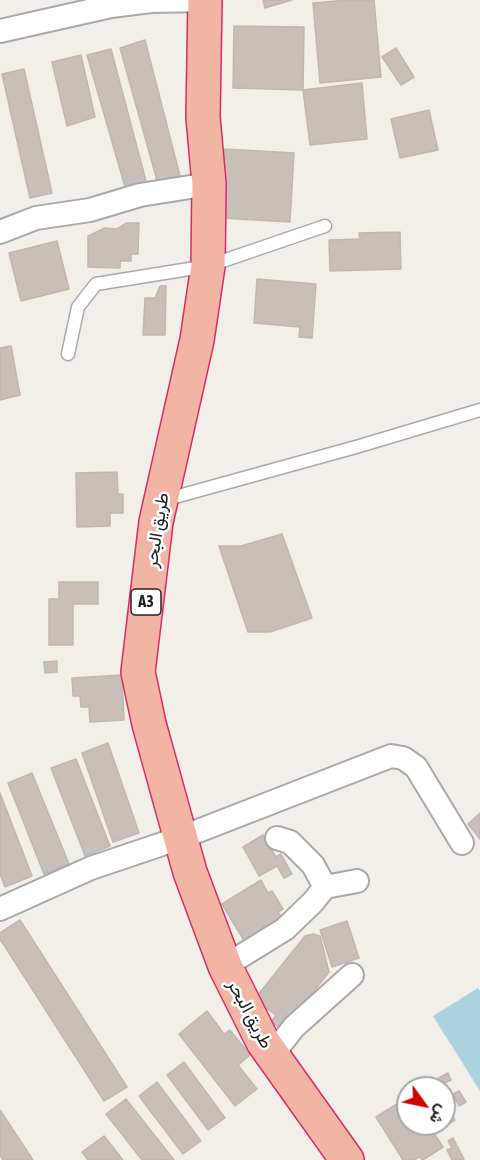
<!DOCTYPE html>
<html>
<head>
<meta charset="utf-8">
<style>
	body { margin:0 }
	#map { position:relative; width:480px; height:1160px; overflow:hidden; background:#f2efe9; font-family:"Asap Condensed",Vazirmatn,sans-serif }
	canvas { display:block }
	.north { position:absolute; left:396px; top:1076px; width:60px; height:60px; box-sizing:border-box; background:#fff; border:2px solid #a7a7a7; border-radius:50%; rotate:123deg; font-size:16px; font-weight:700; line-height:24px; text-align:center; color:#222 }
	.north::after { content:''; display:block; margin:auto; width:21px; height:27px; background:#d40000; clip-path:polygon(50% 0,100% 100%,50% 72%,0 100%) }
</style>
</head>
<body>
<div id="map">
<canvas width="480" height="1160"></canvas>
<div class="north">ش</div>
</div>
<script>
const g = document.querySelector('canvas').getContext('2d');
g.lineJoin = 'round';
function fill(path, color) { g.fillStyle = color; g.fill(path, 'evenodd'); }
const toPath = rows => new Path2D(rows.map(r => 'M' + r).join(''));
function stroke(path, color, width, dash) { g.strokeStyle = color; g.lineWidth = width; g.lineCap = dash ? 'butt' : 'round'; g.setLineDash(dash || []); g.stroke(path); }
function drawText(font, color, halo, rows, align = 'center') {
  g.font = font + ' "Asap Condensed",Vazirmatn,sans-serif'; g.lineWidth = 5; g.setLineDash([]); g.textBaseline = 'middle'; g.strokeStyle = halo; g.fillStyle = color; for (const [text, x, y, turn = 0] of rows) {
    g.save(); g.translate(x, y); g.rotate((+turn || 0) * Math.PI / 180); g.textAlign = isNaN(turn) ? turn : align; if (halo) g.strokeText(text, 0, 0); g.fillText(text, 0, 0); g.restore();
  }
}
fill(toPath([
	[478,988,480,991,480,1091,433,1016]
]), '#aad3df');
const building = toPath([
	[263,0,292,0,265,8,263,0],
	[349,0,374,0,381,77,320,83,313,3,349,0],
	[234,26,304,27,303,90,233,88,234,26],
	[145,40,180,176,158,184,120,48,145,40],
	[396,48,414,77,401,85,382,57,396,48],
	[111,49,146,181,125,187,87,55,111,49],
	[81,55,95,117,67,126,52,62,81,55],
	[24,69,52,193,30,198,2,74,24,69],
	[362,83,367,139,310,145,303,90,362,83],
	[429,110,438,150,400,158,391,119,429,110],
	[224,149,294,153,290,222,220,218,224,149],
	[126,223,139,223,138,254,131,254,131,261,120,261,120,268,88,267,88,236,105,228,117,229,126,223],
	[400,232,401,269,330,271,329,240,360,239,359,233,400,232],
	[57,241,69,289,21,301,9,253,57,241],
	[257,279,316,284,312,338,299,337,300,327,254,323,257,279],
	[160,286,166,286,165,335,143,335,145,298,155,298,160,286],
	[11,346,20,395,0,400,0,348,11,346],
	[117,472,118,494,123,494,123,513,110,513,110,526,77,527,76,473,117,472],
	[282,534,312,618,270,632,248,632,219,546,241,546,282,534],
	[59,582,98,582,98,604,73,604,73,645,49,645,49,599,59,599,59,582],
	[57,661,57,672,45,673,44,662,57,661],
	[122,675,124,720,90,722,89,707,81,707,80,696,73,696,72,678,122,675],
	[108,743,139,833,113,842,82,753,108,743],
	[76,759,110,846,85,856,51,768,76,759],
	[32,773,69,864,44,874,8,783,32,773],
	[0,793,32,876,5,887,0,874,0,793],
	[480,813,480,839,468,824,480,813],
	[263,835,276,857,281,854,292,874,284,878,277,866,259,876,243,847,263,835],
	[261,880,268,893,272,891,283,909,278,912,284,921,246,944,222,904,261,880],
	[20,920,127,1087,104,1101,0,939,0,933,20,920],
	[347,921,359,958,332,967,320,930,347,921],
	[313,934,320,936,329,972,287,1025,281,1028,271,1022,276,1015,254,1000,305,936,313,934],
	[207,1011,224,1034,230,1030,250,1055,238,1065,257,1089,235,1106,179,1034,207,1011],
	[184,1062,225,1118,208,1130,167,1075,184,1062],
	[448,1073,451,1080,434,1088,429,1088,427,1084,448,1073],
	[157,1082,201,1141,183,1154,139,1096,157,1082],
	[447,1088,454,1099,445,1105,455,1120,434,1133,443,1147,423,1160,419,1157,414,1160,403,1160,376,1117,408,1097,408,1124,444,1124,444,1090,447,1088],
	[459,1091,466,1102,459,1106,453,1094,459,1091],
	[126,1099,174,1160,142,1160,106,1114,126,1099],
	[0,1110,33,1160,3,1160,0,1155,0,1110],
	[104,1136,123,1160,88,1160,82,1152,104,1136],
	[453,1138,464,1159,462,1160,452,1160,447,1150,452,1148,448,1141,453,1138]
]);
fill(building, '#c7bfb8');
stroke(building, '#c4b6ab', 1.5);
const service = toPath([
	[68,354,78,307,96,284,208,266,325,226],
	[164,500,356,447,480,410]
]);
const minor = toPath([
	[0,31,111,6,151,1,205,0],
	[0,232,36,218,90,210,140,195,209,184],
	[277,838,290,842,313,865,325,887],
	[0,909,91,868,180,838,391,756,403,758,416,767,462,843],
	[225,966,285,929,313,902,325,887,357,881],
	[272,1055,294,1027,352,975]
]);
const trunk = toPath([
	[205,0,203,117,209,184,208,266,197,340,156,522,138,672,149,724,190,872,225,966,263,1042,347,1160]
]);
stroke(service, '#a9a9a9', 15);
stroke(minor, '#a9a9a9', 26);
stroke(trunk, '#dc2a67', 36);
stroke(service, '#fff', 12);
stroke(minor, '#fff', 22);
stroke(trunk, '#f2b4a3', 33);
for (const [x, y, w] of [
	[146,602,30]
]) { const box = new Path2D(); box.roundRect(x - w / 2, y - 13, w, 26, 4.5); g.fillStyle = '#fff'; g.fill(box); stroke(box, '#222', 1.5); }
drawText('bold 16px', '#222', null, [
	["A3",146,602]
]);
drawText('18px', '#222', '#fff', [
	["طريق البحر",157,530,-81],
	["طريق البحر",250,1014,62]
]);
</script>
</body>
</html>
